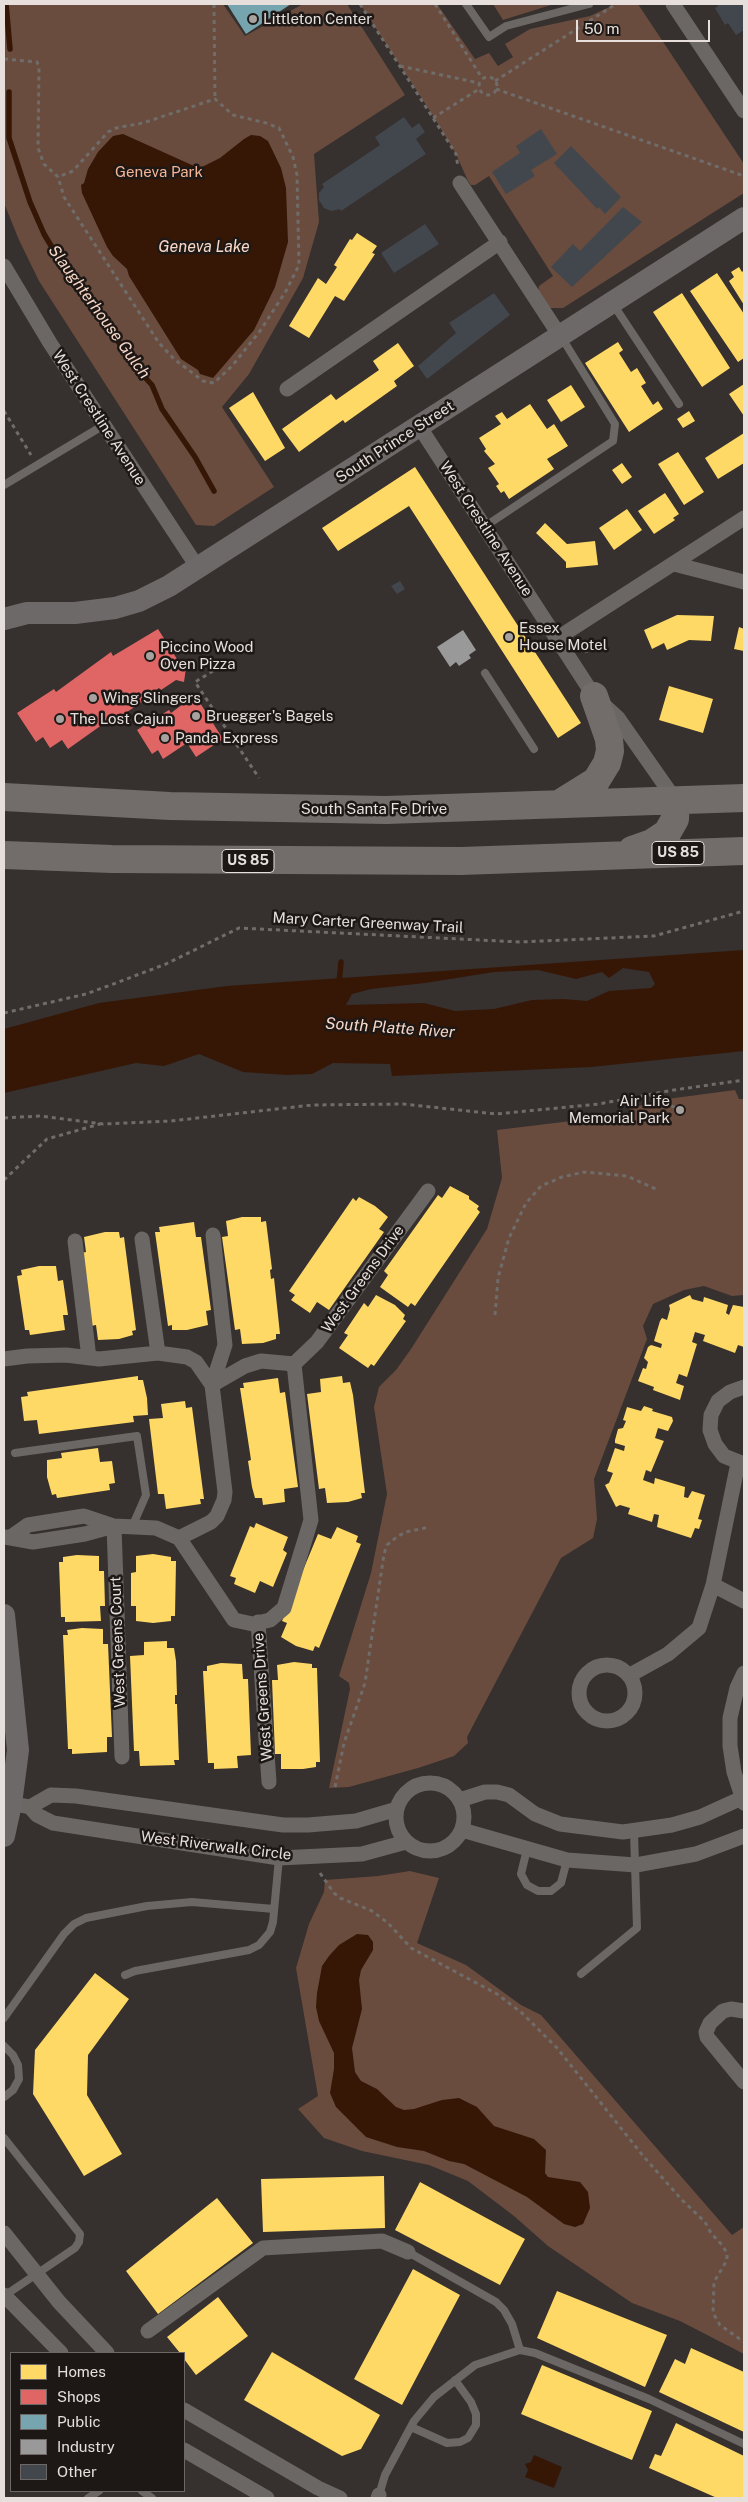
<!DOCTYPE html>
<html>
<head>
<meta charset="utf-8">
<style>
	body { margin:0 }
	#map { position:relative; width:748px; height:2502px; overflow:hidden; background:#36302e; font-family:"Public Sans",sans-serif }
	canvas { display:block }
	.frame { position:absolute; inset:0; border:5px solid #e6dfdb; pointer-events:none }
	.legend { position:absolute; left:10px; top:2352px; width:175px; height:140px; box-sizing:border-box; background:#1d1816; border:1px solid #6d6865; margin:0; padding:6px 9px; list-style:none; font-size:15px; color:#e6dfdb }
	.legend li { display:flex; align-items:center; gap:10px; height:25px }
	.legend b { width:25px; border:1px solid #6d6865 }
	.scale { position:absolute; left:576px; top:20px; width:134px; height:22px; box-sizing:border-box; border:2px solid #e6dfdb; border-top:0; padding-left:6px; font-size:15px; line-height:18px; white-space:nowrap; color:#e6dfdb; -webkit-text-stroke:4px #1d1816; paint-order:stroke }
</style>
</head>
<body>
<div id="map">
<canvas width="748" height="2502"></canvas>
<div class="frame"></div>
<ul class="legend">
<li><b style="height:14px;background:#ffd966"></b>Homes</li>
<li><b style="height:14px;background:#e06666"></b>Shops</li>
<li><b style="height:14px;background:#76a5af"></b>Public</li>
<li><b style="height:14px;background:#999"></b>Industry</li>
<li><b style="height:14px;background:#42464d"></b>Other</li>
</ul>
<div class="scale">50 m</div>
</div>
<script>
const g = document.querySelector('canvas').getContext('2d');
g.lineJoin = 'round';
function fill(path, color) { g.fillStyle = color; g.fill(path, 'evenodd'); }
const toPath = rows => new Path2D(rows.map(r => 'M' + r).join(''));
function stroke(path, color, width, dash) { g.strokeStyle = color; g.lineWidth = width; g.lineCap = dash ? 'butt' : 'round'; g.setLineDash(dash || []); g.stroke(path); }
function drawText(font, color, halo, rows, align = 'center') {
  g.font = font + ' "Public Sans",sans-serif'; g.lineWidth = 5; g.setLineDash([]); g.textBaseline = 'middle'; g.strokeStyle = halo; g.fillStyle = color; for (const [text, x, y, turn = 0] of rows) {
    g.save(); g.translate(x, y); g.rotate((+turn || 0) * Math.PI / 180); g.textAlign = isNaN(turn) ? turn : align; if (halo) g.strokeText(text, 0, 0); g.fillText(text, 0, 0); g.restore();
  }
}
fill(toPath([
	[4,4,223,4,245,36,303,4,347,4,405,95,314,154,319,222,303,278,249,374,222,407,274,487,214,526,196,525,39,281,19,240,4,203],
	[360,4,437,4,475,59,489,53,498,66,513,57,505,44,530,29,590,16,616,4,638,4,744,164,744,193,563,308,549,308,538,292,539,286,553,276,489,176,475,185,471,185,468,181,456,154,434,117],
	[493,4,554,4,503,20],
	[735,1090,739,1099,744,1099,744,1295,732,1296,704,1286,684,1290,653,1304,643,1326,647,1339,594,1479,597,1519,593,1538,561,1558,467,1737,468,1743,454,1756,418,1768,349,1787,329,1788,350,1689,349,1683,339,1676,371,1573,387,1494,374,1407,379,1387,396,1370,411,1349,487,1229,502,1178,497,1130,629,1114,630,1108,667,1099],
	[410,1871,439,1878,417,1943,466,1965,521,2005,541,2015,732,2235,744,2227,744,2354,680,2321,632,2303,548,2246,514,2216,468,2181,429,2165,362,2151,324,2138,298,2109,318,2096,296,1968,309,1924,324,1892,325,1880,378,1876]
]), '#694c3e');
fill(toPath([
	[123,134,194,166,202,167,220,158,244,139,251,135,260,136,268,141,281,168,286,188,288,242,275,287,254,330,213,378,200,374,198,370,181,359,129,276,127,269,113,256,107,247,82,193,81,185,84,183,88,169,98,152,113,136],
	[744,950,744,1051,591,1067,392,1076,390,1064,333,1063,312,1074,287,1075,243,1072,199,1054,164,1066,136,1063,4,1093,4,1029,99,1003,227,986],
	[623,968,649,972,655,984,651,988,609,991,587,1001,564,999,532,1000,494,1009,455,1011,424,1003,346,1005,352,994,371,989,425,983,494,972,538,970,576,979,602,972,609,978],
	[357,1934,368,1935,373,1942,373,1950,361,1970,359,1980,362,2009,352,2048,355,2072,361,2081,377,2089,396,2107,404,2110,414,2109,442,2100,459,2098,477,2107,494,2126,534,2139,546,2150,545,2173,548,2177,580,2182,588,2192,590,2208,583,2224,575,2227,564,2224,527,2197,464,2164,449,2161,424,2151,397,2147,366,2137,336,2107,330,2093,334,2069,334,2053,319,2021,316,2007,317,1993,322,1966,329,1956,339,1945],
	[534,2455,562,2467,554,2488,525,2477,528,2470,525,2464,531,2462]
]), '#361706');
fill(toPath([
	[357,233,377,246,372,253,375,254,344,301,335,296,309,338,289,326,318,278,326,284,337,267,334,265,350,239,352,240],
	[739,267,742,272,744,270,744,305,729,281,734,277,731,272],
	[717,273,744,314,744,358,738,362,690,291],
	[682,293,730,368,702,387,653,312],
	[618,342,623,350,619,353,631,372,637,368,646,383,641,386,653,405,658,401,663,409,629,432,585,363],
	[398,343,414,366,394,381,397,386,345,423,343,420,299,452,282,429,331,394,336,400,379,370,373,361],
	[744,384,744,416,729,394],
	[571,385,585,407,561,422,547,400],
	[253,392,285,448,265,461,229,408],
	[530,404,547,429,554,424,568,446,547,459,554,469,509,499,504,491,501,493,496,486,499,484,488,468,495,464,484,451,486,449,479,438,501,424,495,416,502,412,507,419],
	[689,411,695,421,683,428,677,419],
	[744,433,744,463,718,479,705,458],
	[678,452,704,492,684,505,658,464],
	[622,463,632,477,622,484,612,470],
	[415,467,581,723,558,738,409,506,338,551,322,528],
	[665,493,679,514,673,518,675,520,654,534,638,511],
	[627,509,642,530,614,550,599,528],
	[545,523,567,544,595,541,598,565,566,568,566,562,536,533],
	[677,615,714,616,711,641,689,640,667,650,664,643,652,649,644,630],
	[739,627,744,629,744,651,734,649],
	[669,686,713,699,703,733,659,720],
	[450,1186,469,1196,469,1199,479,1206,477,1209,480,1212,415,1306,411,1303,408,1307,380,1287,388,1275,384,1271,438,1195,442,1198],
	[359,1197,375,1206,388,1217,379,1229,384,1232,329,1310,317,1302,310,1313,291,1300,295,1295,289,1291,353,1198,356,1201],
	[242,1217,261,1217,261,1222,266,1221,272,1269,270,1270,271,1279,274,1278,280,1334,276,1334,276,1339,263,1343,242,1344,240,1329,235,1330,222,1237,228,1236,226,1221],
	[194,1222,196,1237,201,1237,211,1310,206,1311,208,1325,187,1330,172,1330,172,1325,168,1326,155,1232,160,1232,159,1227],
	[105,1232,119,1232,120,1238,124,1237,136,1330,132,1331,133,1335,119,1339,98,1340,96,1325,91,1326,81,1253,86,1252,84,1237],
	[39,1266,56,1266,58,1281,63,1280,68,1315,63,1315,65,1330,30,1335,29,1330,25,1330,17,1276,22,1275,21,1270],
	[376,1295,395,1305,405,1315,403,1319,406,1321,374,1366,371,1364,368,1368,339,1348,348,1335,344,1333,364,1303,368,1307],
	[690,1295,692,1299,703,1302,704,1297,728,1305,726,1313,729,1315,733,1305,744,1307,744,1347,738,1345,735,1353,703,1341,705,1335,695,1332,692,1342,697,1344,687,1377,679,1374,676,1383,684,1386,680,1400,653,1390,654,1387,638,1381,643,1368,646,1369,648,1362,644,1358,648,1347,651,1345,661,1348,662,1344,654,1341,660,1321,662,1318,667,1320,670,1309,669,1305],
	[138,1376,138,1380,143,1380,147,1398,148,1415,133,1416,134,1422,39,1434,37,1420,24,1421,21,1397,28,1396,27,1392],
	[342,1376,343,1383,350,1382,353,1395,365,1493,361,1493,362,1498,348,1502,327,1503,325,1488,319,1489,307,1394,321,1392,320,1379],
	[278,1378,280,1393,285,1392,298,1487,284,1489,285,1502,263,1505,262,1498,255,1498,252,1487,248,1461,251,1460,240,1388,244,1388,243,1383],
	[185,1401,186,1408,192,1407,204,1499,200,1499,201,1504,166,1509,164,1494,158,1494,149,1419,163,1418,161,1404],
	[644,1406,653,1409,652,1411,672,1417,673,1421,668,1431,658,1428,655,1438,664,1441,663,1443,651,1472,646,1470,643,1480,654,1484,655,1478,685,1487,684,1497,688,1498,692,1491,705,1495,698,1519,702,1520,699,1529,695,1528,691,1538,657,1527,659,1515,654,1514,652,1522,628,1514,630,1508,620,1505,616,1507,605,1485,609,1483,613,1473,607,1471,615,1448,624,1451,625,1446,615,1443,615,1440,618,1429,623,1428,626,1421,623,1420,627,1407,641,1411],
	[98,1448,100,1462,112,1461,115,1483,109,1484,110,1490,57,1498,56,1494,52,1495,47,1477,47,1460,62,1458,61,1453],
	[256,1523,288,1537,283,1550,287,1553,273,1587,260,1581,255,1593,234,1584,236,1578,230,1576,250,1526,254,1528],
	[337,1527,358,1536,356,1542,361,1544,319,1648,315,1646,313,1651,296,1646,281,1637,287,1623,282,1621,318,1534,331,1539],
	[153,1554,171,1557,171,1561,176,1561,175,1616,171,1616,171,1621,153,1623,136,1621,136,1606,131,1606,131,1573,136,1572,136,1556],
	[77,1555,99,1556,99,1571,104,1571,105,1606,100,1606,101,1621,65,1622,65,1617,61,1617,59,1562,63,1562,63,1557],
	[82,1628,103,1629,103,1644,108,1644,112,1737,107,1737,107,1752,72,1754,72,1749,68,1749,63,1635,68,1635,67,1630],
	[167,1641,167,1648,174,1648,176,1661,177,1695,175,1695,175,1704,177,1704,179,1760,174,1760,175,1765,140,1766,139,1751,134,1751,130,1656,144,1655,144,1642],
	[294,1662,312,1664,312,1668,317,1668,320,1762,316,1762,316,1767,303,1769,281,1769,281,1754,275,1754,272,1680,278,1680,277,1665],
	[221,1663,242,1664,243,1679,248,1679,251,1755,237,1756,238,1768,214,1769,214,1763,208,1763,203,1671,207,1671,207,1666],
	[95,1973,129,1999,88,2055,87,2095,122,2154,84,2176,33,2094,35,2050],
	[384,2176,385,2228,263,2232,261,2179],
	[420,2182,525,2239,500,2285,395,2230],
	[217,2198,253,2243,158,2314,126,2271],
	[413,2269,460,2295,402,2405,354,2379],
	[557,2291,667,2335,645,2387,537,2338],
	[218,2297,248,2336,196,2375,184,2359,184,2353,180,2353,167,2337],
	[691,2348,744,2372,744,2432,659,2392,675,2359,685,2364],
	[272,2352,380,2415,361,2449,342,2456,244,2400],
	[542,2365,652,2411,632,2460,521,2414],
	[676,2423,744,2456,744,2498,717,2498,649,2468,655,2454,661,2456]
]), '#ffd966');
fill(toPath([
	[158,629,177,659,187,661,184,682,176,680,161,690,159,688,141,700,142,702,115,720,113,717,68,749,62,740,50,748,43,737,36,742,17,713,54,689,56,692,111,652,113,656],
	[195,695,223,739,196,757,187,743,163,759,158,750,152,754,137,730,169,710,171,713]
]), '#e06666');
fill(toPath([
	[227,4,291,4,246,34]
]), '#76a5af');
fill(toPath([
	[463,630,476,650,469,655,471,658,459,666,456,662,450,667,437,647]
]), '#999');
stroke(toPath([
	[6,4,10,49],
	[9,92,9,138,30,202,44,234,65,269,95,305,109,329,140,372,152,385,162,409,195,457,214,491],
	[339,984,341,962]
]), '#361706', 5.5);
fill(toPath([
	[716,4,744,4,744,30,736,35,728,23,725,25,715,8,718,6],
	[404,117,412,128,419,123,425,132,416,139,426,154,341,211,340,209,331,211,324,208,319,200,319,193,324,187,322,184,380,145,375,137],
	[541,129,557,154,531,170,535,176,506,194,492,172,520,153,516,146],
	[571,146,621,197,605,214,599,207,597,209,554,163],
	[623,207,642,222,572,287,551,267,573,244,580,251],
	[425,224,439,244,394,273,381,253],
	[494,293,510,315,427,379,418,366,456,333,449,323],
	[400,581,405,589,397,594,391,586]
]), '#42464d');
stroke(toPath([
	[214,4,215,99],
	[360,4,456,154,458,167],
	[435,4,482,78],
	[4,59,37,62,39,67,38,148,44,164,58,177,64,197,159,343,174,359,203,381,214,383,232,366,260,331,286,291,299,265,297,175,293,157,279,128,266,123,233,115,215,99,143,123,116,128,108,132,73,171,58,177],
	[400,66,479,83],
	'479 86a9 9 0 1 1 18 0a9 9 0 1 1-18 0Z',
	[495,81,616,4],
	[496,89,744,176],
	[433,118,479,89],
	[4,411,31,455],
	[586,644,586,653],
	[213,671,195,682,259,778],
	[4,1013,86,994,116,983,166,964,239,928,520,942,654,936,744,911],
	[650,1095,680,1110],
	[4,1118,39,1116,103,1124,171,1121,312,1105,403,1104,496,1114,599,1104,674,1090,744,1080],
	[4,1180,47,1139,100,1124],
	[495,1315,498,1278,509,1238,526,1203,541,1186,562,1177,584,1172,627,1176,658,1190],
	[335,1787,344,1743,365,1683,384,1554,387,1545,398,1536,406,1532,430,1527],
	[320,1873,334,1893,340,1898,372,1911,388,1923,411,1948,497,1994,522,2013,557,2048,644,2157,682,2200,705,2222,711,2233,722,2245,727,2253,727,2260,714,2282,713,2313,720,2325,744,2342]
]), '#6f6c6a', 3, [4, 4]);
stroke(toPath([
	[466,4,489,37,506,26,589,4],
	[613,304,679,404],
	[4,485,104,425],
	[484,527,613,441,615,424,562,338],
	[485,673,534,749],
	[15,1453,137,1436,146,1495,132,1527],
	[527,1849,521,1874,527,1885,538,1891,551,1891,561,1883,567,1860],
	[581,1974,637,1928,634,1832],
	[125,1975,135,1971,249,1950,259,1945,270,1932,273,1922,279,1858],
	[4,2018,64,1934,74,1924,86,1918,147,1906,192,1902,274,1909],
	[4,2046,13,2055,18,2065,19,2079,13,2090,4,2097],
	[4,2138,80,2234,79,2242,75,2248,4,2296],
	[408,2252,496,2302,504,2310,512,2324,520,2350],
	[411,2427,447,2443,460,2442,468,2438,476,2425,476,2414,471,2402,455,2380],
	[142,2491,152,2498],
	[379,2495,385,2475,414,2421,434,2397,475,2365,520,2350,535,2353,649,2399,744,2444],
	[88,2498,99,2491]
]), '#6a6765', 8);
stroke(toPath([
	[673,4,744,111],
	[460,183,560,336],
	[4,266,50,343,198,568],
	[287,389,500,242],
	[419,426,594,696,618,718,676,801],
	[674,564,744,582],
	[556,639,744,518],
	[142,1239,158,1353],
	[75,1241,89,1358],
	[4,1359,27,1356,66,1355,99,1359,158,1353,187,1357,196,1362,212,1385,225,1492,224,1500,217,1516,211,1522,179,1538,156,1528,114,1526,84,1516,28,1525,11,1537],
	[294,1364,317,1342,428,1191],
	[212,1385,225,1345,213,1235],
	[744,1387,730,1392,718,1401,711,1415,710,1430,715,1444,724,1456,744,1464],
	[114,1526,122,1757],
	[5,1537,33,1542,85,1534,114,1526],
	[179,1538,234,1620,253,1624,270,1620,284,1608,311,1520,294,1364,261,1361,245,1366,212,1385],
	[713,1585,744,1601],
	[258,1622,269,1782],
	'579 1693a28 28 0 1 1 56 0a28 28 0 1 1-56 0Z',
	[744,1673,737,1688,730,1718,730,1746,734,1772,744,1803],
	[630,1675,668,1654,699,1628,713,1585,738,1463],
	'396 1817a34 34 0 1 1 68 0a34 34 0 1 1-68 0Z',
	[460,1800,485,1792,497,1792,509,1795,535,1814,560,1824,623,1832,672,1825,700,1817,744,1797],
	[4,1802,30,1807,37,1815,53,1823,279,1858,362,1854,406,1842],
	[30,1807,51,1795,76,1796,283,1825,308,1825,356,1821,397,1809],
	[462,1830,567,1860,636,1865,696,1854,744,1836],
	[744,2011,731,2009,723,2011,710,2023,706,2032,707,2037,744,2082],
	[4,2233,59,2302,107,2353],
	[4,2295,61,2353],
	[148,2331,263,2248,382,2241,408,2252],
	[184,2410,318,2488,340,2498],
	[184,2450,267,2498],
	[378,2498,379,2495]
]), '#6a6765', 15);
stroke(toPath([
	[4,619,27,613,75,613,115,608,139,601,169,586,744,218],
	[4,1615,18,1750,11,1804,4,1836]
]), '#6d6968', 22);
stroke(toPath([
	[4,797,170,806,386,810,744,798],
	[559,804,596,781,607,763,610,751,609,739,594,696],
	[632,850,652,843,667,833,675,819,676,801],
	[4,855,112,859,461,861,744,851]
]), '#726c6b', 28);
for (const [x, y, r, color] of [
	[253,19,5,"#a8a29e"],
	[509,637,5,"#a8a29e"],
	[150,656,5,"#a8a29e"],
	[93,698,5,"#a8a29e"],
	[196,716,5,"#a8a29e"],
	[60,719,5,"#a8a29e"],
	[165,738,5,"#a8a29e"],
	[680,1110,5,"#a8a29e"]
]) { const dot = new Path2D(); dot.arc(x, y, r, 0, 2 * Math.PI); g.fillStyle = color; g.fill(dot); stroke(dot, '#1d1816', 2); }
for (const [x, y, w] of [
	[678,853,52],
	[248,861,52]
]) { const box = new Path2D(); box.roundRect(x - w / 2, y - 11.5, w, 23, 4); g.fillStyle = '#1d1816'; g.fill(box); stroke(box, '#e6dfdb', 1); }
drawText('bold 14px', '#e6dfdb', null, [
	["US 85",678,853],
	["US 85",248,861]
]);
drawText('15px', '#e6dfdb', '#1d1816', [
	["Littleton Center",263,19],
	["Essex",519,628],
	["House Motel",519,645],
	["Piccino Wood",160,647],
	["Oven Pizza",160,664],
	["Wing Slingers",103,698],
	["Bruegger's Bagels",206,716],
	["The Lost Cajun",70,719],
	["Panda Express",175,738],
	["Air Life",670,1101,"right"],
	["Memorial Park",670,1118,"right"]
], 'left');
drawText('15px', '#f5b595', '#1d1816', [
	["Geneva Park",159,172]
]);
drawText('15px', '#e6dfdb', '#1d1816', [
	["West Crestline Avenue",99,418,57],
	["South Prince Street",395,442,-33],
	["West Crestline Avenue",486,529,57],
	["South Santa Fe Drive",374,809],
	["Mary Carter Greenway Trail",368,923,3],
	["West Greens Drive",363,1279,-54],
	["West Greens Court",118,1642,-92],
	["West Greens Drive",263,1697,-94],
	["West Riverwalk Circle",216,1846,7]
]);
drawText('italic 16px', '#f9d8c7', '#1d1816', [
	["Geneva Lake",204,247],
	["Slaughterhouse Gulch",99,312,54],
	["South Platte River",390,1028,4]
]);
</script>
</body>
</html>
